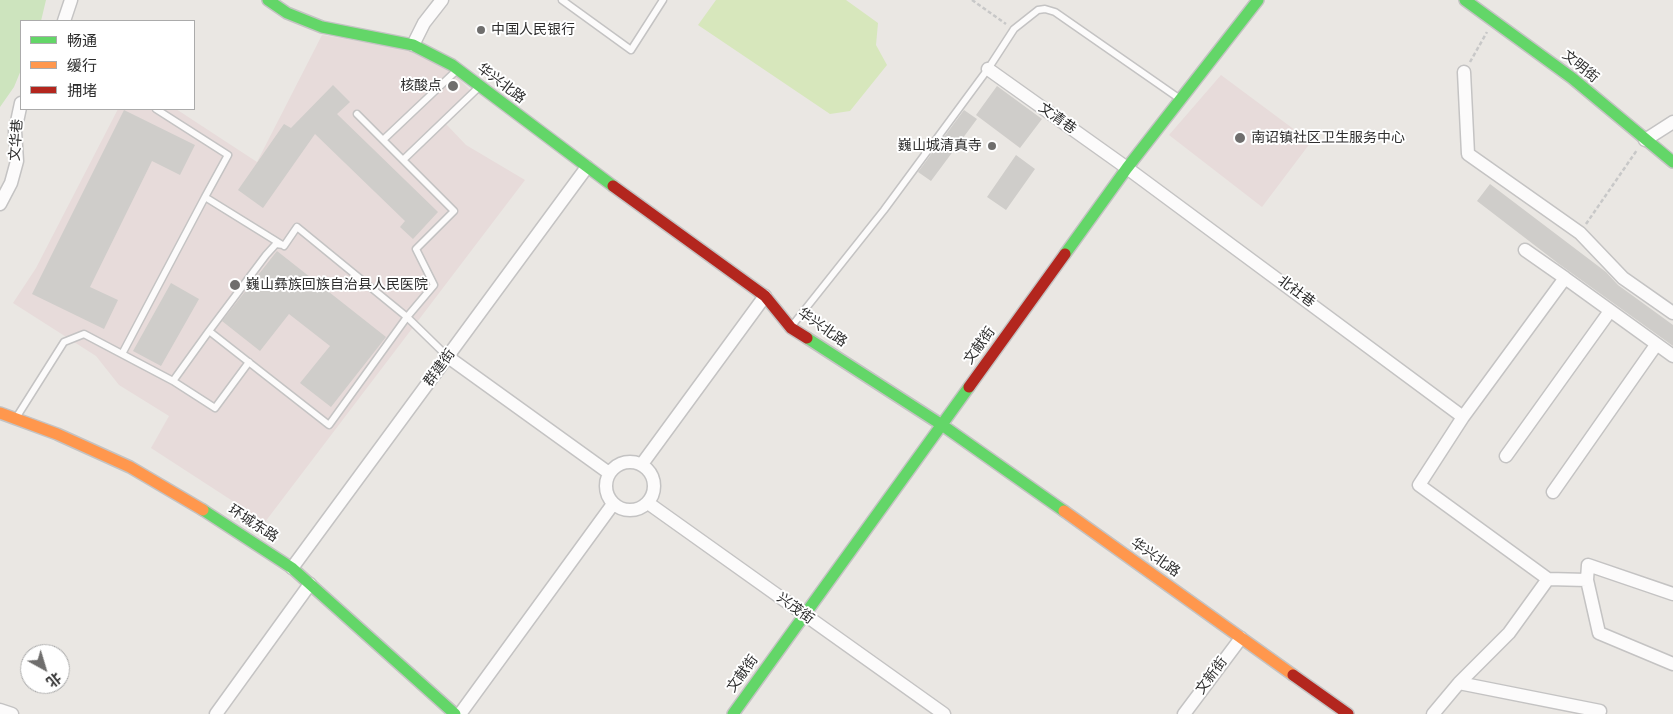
<!DOCTYPE html>
<html>
<head>
<meta charset="utf-8">
<style>
	body { margin:0 }
	#map { position:relative; width:1673px; height:714px; overflow:hidden; background:#eae7e3; font-family:Roboto,"Noto Sans SC",sans-serif }
	canvas { display:block }
	.legend { position:absolute; left:20px; top:20px; width:175px; height:90px; box-sizing:border-box; background:#fff; border:1px solid #ababab; margin:0; padding:6px 9px; list-style:none; font-size:15px; color:#2d2d2d }
	.legend li { display:flex; align-items:center; gap:10px; height:25px }
	.legend b { width:25px; border:1px solid #ababab }
	.north { position:absolute; left:20px; top:644px; width:50px; height:50px; box-sizing:border-box; background:#fff; border:1px solid #ababab; border-radius:50%; rotate:141deg; font-size:14px; font-weight:700; line-height:20px; text-align:center; color:#2d2d2d }
	.north::after { content:''; display:block; margin:auto; width:18px; height:22px; background:#6f6e6d; clip-path:polygon(50% 0,100% 100%,50% 72%,0 100%) }
</style>
</head>
<body>
<div id="map">
<canvas width="1673" height="714"></canvas>
<ul class="legend">
<li><b style="height:6px;background:#63d668"></b>畅通</li>
<li><b style="height:6px;background:#ff974d"></b>缓行</li>
<li><b style="height:6px;background:#b3261e"></b>拥堵</li>
</ul>
<div class="north">北</div>
</div>
<script>
const g = document.querySelector('canvas').getContext('2d');
g.lineJoin = 'round';
function fill(path, color) { g.fillStyle = color; g.fill(path, 'evenodd'); }
const toPath = rows => new Path2D(rows.map(r => 'M' + r).join(''));
function stroke(path, color, width, dash) { g.strokeStyle = color; g.lineWidth = width; g.lineCap = dash ? 'butt' : 'round'; g.setLineDash(dash || []); g.stroke(path); }
function drawText(font, color, halo, rows, align = 'center') {
  g.font = font + ' Roboto,"Noto Sans SC",sans-serif'; g.lineWidth = 4; g.setLineDash([]); g.textBaseline = 'middle'; g.strokeStyle = halo; g.fillStyle = color; for (const [text, x, y, turn = 0] of rows) {
    g.save(); g.translate(x, y); g.rotate((+turn || 0) * Math.PI / 180); g.textAlign = isNaN(turn) ? turn : align; if (halo) g.strokeText(text, 0, 0); g.fillText(text, 0, 0); g.restore();
  }
}
fill(toPath([
	[322,35,403,48,450,70,473,93,446,124,466,145,525,180,265,522,151,448,169,416,119,385,96,356,13,303,36,268,118,109,176,109,257,162],
	[1221,75,1311,142,1262,207,1169,135]
]), '#e7dbda');
fill(toPath([
	[0,0,46,0,41,21,21,21,21,70,14,87,0,107]
]), '#cde4be');
fill(toPath([
	[716,0,846,0,878,23,876,45,887,65,850,111,830,114,698,25]
]), '#d7e7bc');
fill(toPath([
	[333,85,350,102,337,114,438,212,413,239,400,227,405,221,315,134,263,208,238,190,284,124,291,128],
	[997,86,1042,119,1020,148,976,115],
	[124,110,195,145,180,175,152,161,90,287,118,300,104,329,32,294],
	[964,110,977,119,931,181,918,172],
	[1016,155,1035,169,1006,210,987,197],
	[1490,184,1606,272,1618,285,1673,325,1673,346,1559,264,1477,201],
	[277,251,386,337,331,407,300,383,330,346,289,314,260,351,222,321],
	[171,283,199,299,161,366,133,351]
]), '#cfcdca');
const lane = toPath([
	[562,0,631,50,663,0],
	[156,109,228,155,205,197],
	[383,140,457,70],
	[403,160,479,87],
	[791,327,884,210,988,69,1014,29,1038,10,1045,9,1055,12,1180,99],
	[209,331,266,255,276,244,283,245],
	[122,354,205,197,284,246,297,227,407,317,448,357],
	[173,381,215,408,249,362],
	[16,418,64,342,84,334,173,381,209,331,329,425,407,317,434,285,416,249,454,211,357,114]
]);
const street = toPath([
	[64,21,71,0],
	[413,45,424,23,442,0],
	[988,69,1127,168,1463,417],
	[1464,72,1468,154,1580,233,1623,278,1673,313],
	[1645,140,1673,122],
	[0,204,11,183,17,161,15,131,21,103],
	[1525,250,1565,278],
	[1673,356,1565,278,1463,417,1419,485,1548,579,1587,580,1599,633,1673,664],
	[448,357,609,473],
	[1506,456,1610,311],
	'606 486a24 24 0 1 1 48 0a24 24 0 1 1-48 0Z',
	[642,464,765,296],
	[1553,492,1656,345],
	[648,503,944,714],
	[292,568,587,167],
	[1587,580,1588,565,1673,594],
	[1459,683,1509,633,1548,579],
	[0,710,12,714],
	[216,714,310,584],
	[460,714,613,504],
	[1184,714,1241,638],
	[1433,714,1459,683,1600,711]
]);
const fast = toPath([
	[268,0,287,13,322,27,413,45,452,65,613,186],
	[1465,0,1572,78,1673,162],
	[1065,254,1127,168,1258,0],
	[807,338,942,425,1064,511],
	[203,510,292,568,455,714],
	[733,714,969,387]
]);
const slow = toPath([
	[0,413,57,434,130,467,203,510],
	[1064,511,1293,675]
]);
const jam = toPath([
	[613,186,765,296,791,328,807,338],
	[969,387,1065,254],
	[1293,675,1348,714]
]);
stroke(lane, '#c4c3c3', 9);
stroke(street, '#c4c3c3', 15);
stroke(fast, '#c4c3c3', 14);
stroke(slow, '#c4c3c3', 14);
stroke(jam, '#c4c3c3', 14);
stroke(toPath([
	[972,0,1006,24],
	[1470,62,1487,32],
	[1586,224,1637,150]
]), '#c8c8c8', 2.5, [4, 2.5]);
stroke(lane, '#fcfbfb', 6);
stroke(street, '#fcfbfb', 12);
stroke(fast, '#63d668', 11);
stroke(slow, '#ff974d', 11);
stroke(jam, '#b3261e', 11);
for (const [x, y, r, color] of [
	[481,30,5,"#6f6e6d"],
	[453,86,6,"#6f6e6d"],
	[1240,138,6,"#6f6e6d"],
	[992,146,5,"#6f6e6d"],
	[235,285,6,"#6f6e6d"]
]) { const dot = new Path2D(); dot.arc(x, y, r, 0, 2 * Math.PI); g.fillStyle = color; g.fill(dot); stroke(dot, '#fff', 2); }
drawText('14px', '#2d2d2d', '#fff', [
	["中国人民银行",491,30],
	["核酸点",442,86,"right"],
	["南诏镇社区卫生服务中心",1251,138],
	["巍山城清真寺",982,146,"right"],
	["巍山彝族回族自治县人民医院",246,285]
], 'left');
drawText('14px', '#2d2d2d', '#fff', [
	["文明街",1580,67,39],
	["华兴北路",501,84,37],
	["文清巷",1057,119,35],
	["文华巷",17,140,-86],
	["北社巷",1296,292,37],
	["华兴北路",822,328,35],
	["文献街",980,346,-54],
	["群建街",440,368,-54],
	["环城东路",253,524,33],
	["华兴北路",1155,558,35],
	["兴茂街",795,609,36],
	["文献街",743,674,-54],
	["文新街",1212,676,-53]
]);
</script>
</body>
</html>
